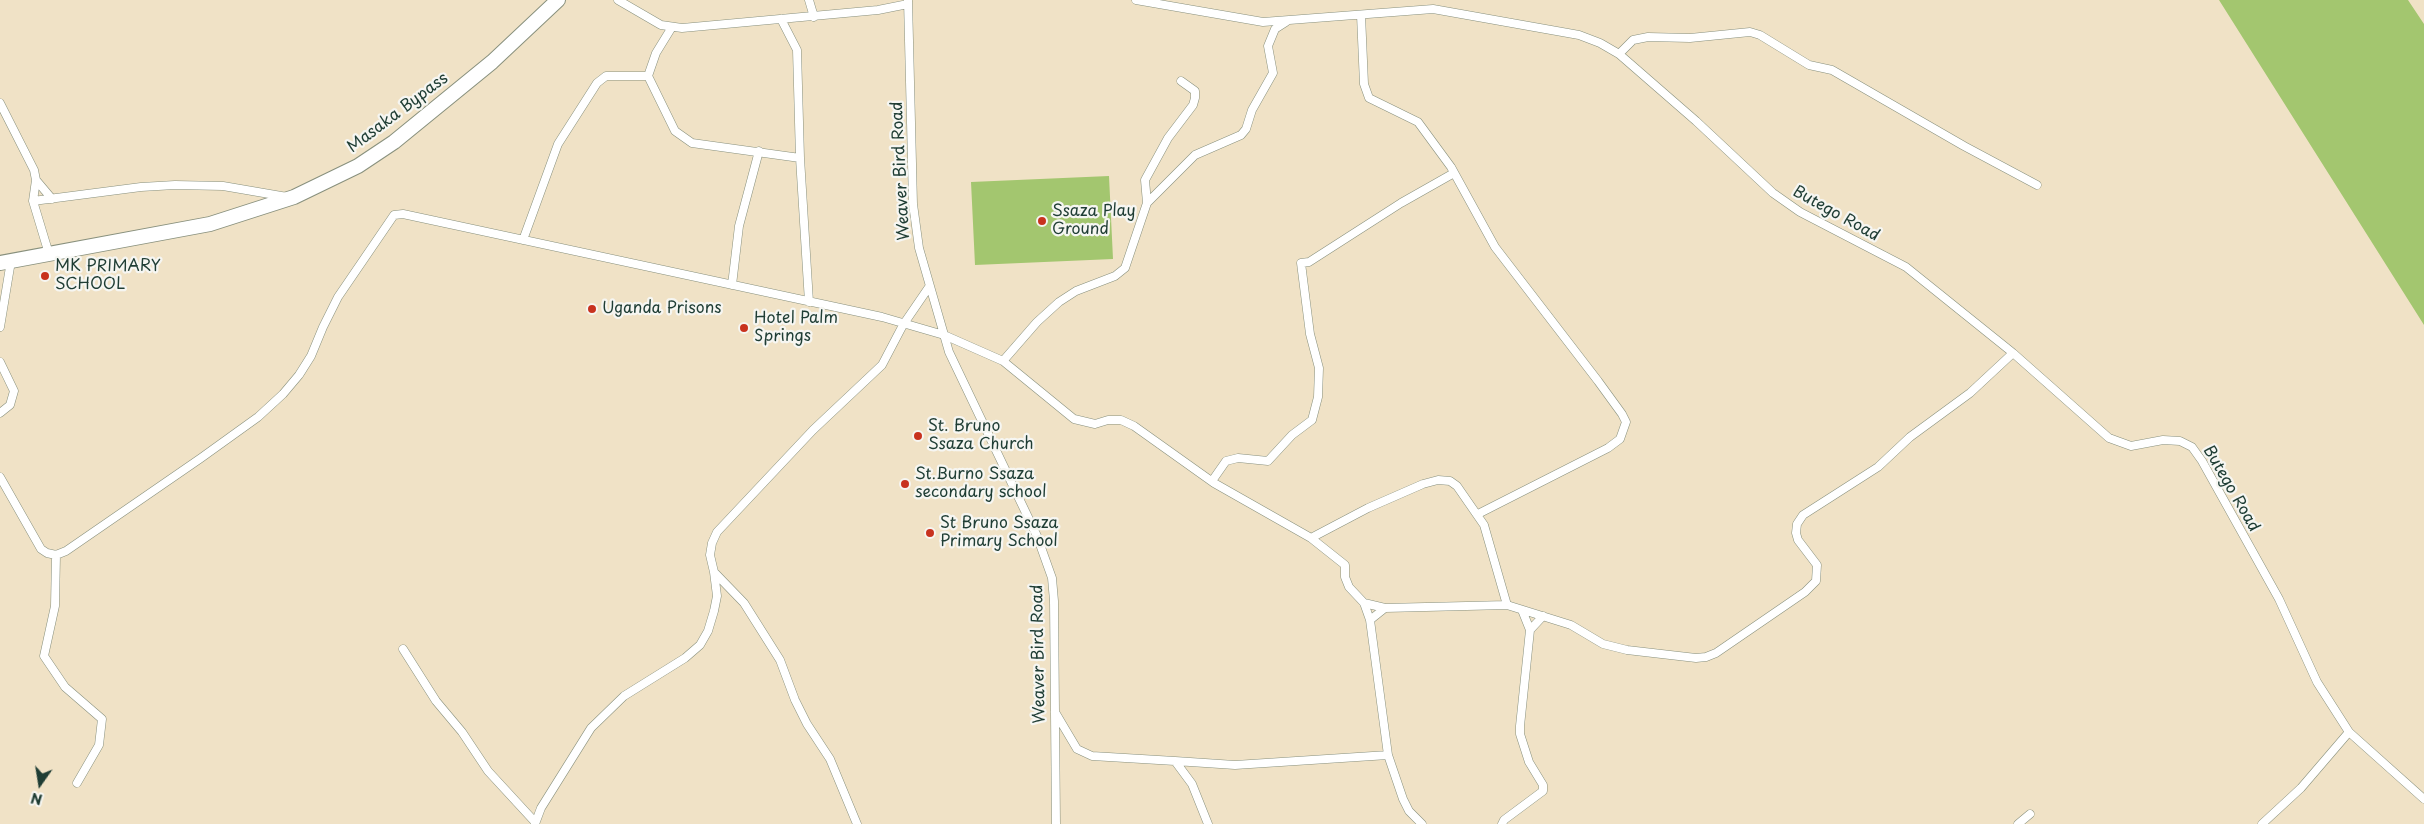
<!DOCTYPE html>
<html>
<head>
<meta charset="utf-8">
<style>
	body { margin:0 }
	#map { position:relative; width:2424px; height:824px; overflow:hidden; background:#f0e2c6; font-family:"Playpen Sans",sans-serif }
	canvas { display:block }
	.north { position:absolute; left:15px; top:759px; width:50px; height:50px; -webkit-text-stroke:4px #f6f6f2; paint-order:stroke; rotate:193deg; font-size:14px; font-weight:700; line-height:20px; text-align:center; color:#1f3d34 }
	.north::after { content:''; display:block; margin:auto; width:18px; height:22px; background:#1f3d34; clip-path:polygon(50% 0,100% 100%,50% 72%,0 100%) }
</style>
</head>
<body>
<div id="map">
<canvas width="2424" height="824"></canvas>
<div class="north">N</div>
</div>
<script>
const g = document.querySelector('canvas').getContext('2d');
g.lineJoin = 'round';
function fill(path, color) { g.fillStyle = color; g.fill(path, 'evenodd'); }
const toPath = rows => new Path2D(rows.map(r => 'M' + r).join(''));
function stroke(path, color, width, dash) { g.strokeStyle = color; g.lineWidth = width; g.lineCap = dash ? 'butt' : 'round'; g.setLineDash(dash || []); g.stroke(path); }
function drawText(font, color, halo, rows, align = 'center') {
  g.font = font + ' "Playpen Sans",sans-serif'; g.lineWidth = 4.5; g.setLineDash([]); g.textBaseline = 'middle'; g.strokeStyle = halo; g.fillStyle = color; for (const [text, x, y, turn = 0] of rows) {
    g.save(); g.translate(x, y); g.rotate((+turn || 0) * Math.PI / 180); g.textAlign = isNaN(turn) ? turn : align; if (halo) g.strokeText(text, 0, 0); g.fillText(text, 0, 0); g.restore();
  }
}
fill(toPath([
	[2219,0,2408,0,2424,24,2424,325],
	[1109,176,1113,259,975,265,971,182]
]), '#a3c66f');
const street = toPath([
	[618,0,661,25,682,28,878,10,908,4],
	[809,0,814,17],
	[908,0,913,204,919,248,949,352,1037,536,1052,578,1054,601,1056,824],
	[1136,0,1263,22,1433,9,1579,35,1600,43,1619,54,1696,121,1773,193,1800,212,1906,267,2013,353,2109,438,2131,446,2163,440,2180,441,2192,447,2202,461,2279,599,2317,682,2349,732,2424,799],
	[1361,15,1364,84,1369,98,1418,122,1451,167,1495,247,1598,381,1622,414,1626,422,1620,439,1608,448,1478,514],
	[781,19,797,50,800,158,809,302],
	[672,27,656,53,648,76,675,131,692,143,800,158],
	[1619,54,1633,40,1648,37,1690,38,1750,32,1760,35,1809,65,1832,70,1964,146,2037,185],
	[0,103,34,170,36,180,33,201,49,254],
	[36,180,52,199],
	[33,201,141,187,175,185,223,186,287,197],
	[1147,203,1195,155,1241,135,1246,129,1252,110,1273,73,1268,46,1275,29,1286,22],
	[523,240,558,144,597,83,606,76,648,76],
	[732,285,739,226,759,151],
	[0,327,11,261],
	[1003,361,1037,322,1059,302,1076,291,1115,276,1125,268,1147,203,1145,180,1168,138,1193,105,1195,98,1195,91,1181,81],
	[0,362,14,391,10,405,0,413],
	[0,477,41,549,47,553,56,555,66,551,201,458,258,417,283,394,299,375,311,356,323,327,338,297,394,215,403,214,882,317,944,335,1003,361,1074,419,1095,424,1108,420,1121,420,1134,426,1214,483,1311,538,1345,565,1345,577,1349,587,1364,603,1370,620,1388,755,1235,765,1175,761],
	[1212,481,1226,461,1238,458,1268,461,1292,435,1312,420,1318,397,1319,368,1310,334,1301,263,1309,262,1401,203,1454,173],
	[1311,538,1368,508,1423,484,1438,480,1450,481,1457,486,1484,525,1507,605],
	[56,555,55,606,44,656,65,687,102,719,99,745,77,783],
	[1364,603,1385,608],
	[1522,610,1530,630],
	[1370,620,1385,608,1507,605,1571,625,1603,644,1627,650,1696,658,1706,657,1716,653,1805,592,1816,581,1817,565,1798,540,1796,533,1797,524,1803,515,1878,467,1910,437,1970,393,2013,353],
	[403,649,436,701,462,732,488,771,535,822],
	[1055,712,1077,749,1092,756,1175,761,1192,784,1208,824],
	[1388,755,1403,799,1409,811,1422,824],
	[535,824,541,808,591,728,624,696,685,658,700,645,708,631,714,611,717,596,714,572],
	[857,824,830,759,807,724,795,700,780,660,744,603,714,572,710,555,712,543,717,532,813,430,882,365,903,325,929,287],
	[1502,824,1504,820,1543,791,1543,785,1529,762,1520,734,1520,726,1530,630,1543,616],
	[2018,824,2030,814],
	[2262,824,2301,788,2349,732]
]);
const highway = toPath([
	[0,263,210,224,294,197,358,166,394,142,492,62,558,0]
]);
stroke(street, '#88907d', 9);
stroke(highway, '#88907d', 16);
stroke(street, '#fff', 8);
stroke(highway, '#fff', 14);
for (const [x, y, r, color] of [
	[1042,221,5,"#c8321e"],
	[45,276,5,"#c8321e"],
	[592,309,5,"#c8321e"],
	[744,328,5,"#c8321e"],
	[918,436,5,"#c8321e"],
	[905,484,5,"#c8321e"],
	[930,533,5,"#c8321e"]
]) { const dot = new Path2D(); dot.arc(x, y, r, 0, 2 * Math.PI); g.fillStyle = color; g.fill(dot); stroke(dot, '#f6f6f2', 2); }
drawText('16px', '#1f3d34', '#f6f6f2', [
	["Masaka Bypass",398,113,-37],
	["Weaver Bird Road",901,171,-93],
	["Butego Road",1836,214,29],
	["Butego Road",2231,489,60],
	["Weaver Bird Road",1039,654,-91]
]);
drawText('16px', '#1f3d34', '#f6f6f2', [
	["Ssaza Play",1052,212],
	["Ground",1052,230],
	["MK PRIMARY",55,267],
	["SCHOOL",55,285],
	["Uganda Prisons",602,309],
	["Hotel Palm",754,319],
	["Springs",754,337],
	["St. Bruno",928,427],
	["Ssaza Church",928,445],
	["St.Burno Ssaza",915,475],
	["secondary school",915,493],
	["St Bruno Ssaza",940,524],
	["Primary School",940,542]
], 'left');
</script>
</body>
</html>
